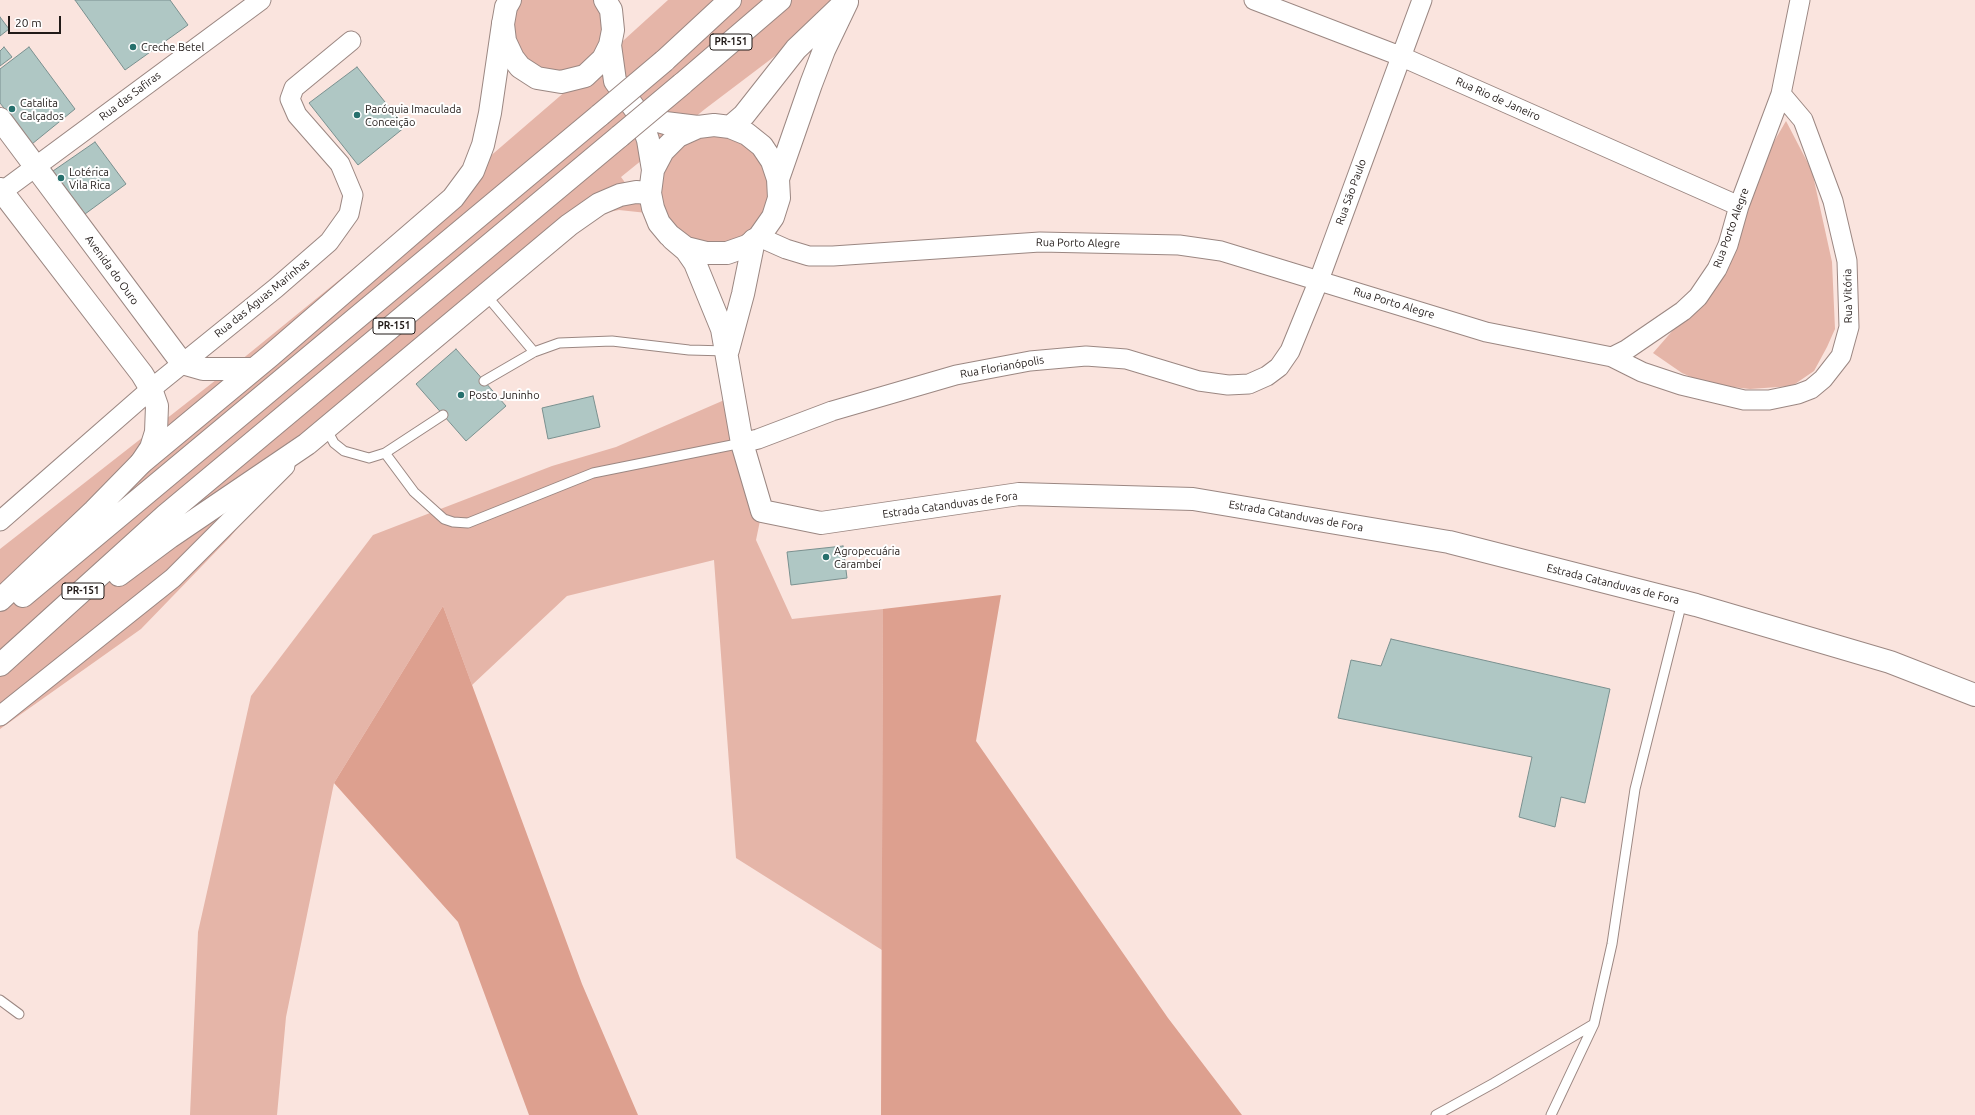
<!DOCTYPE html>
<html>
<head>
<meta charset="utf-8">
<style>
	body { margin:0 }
	#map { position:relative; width:1975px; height:1115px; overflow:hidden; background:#fae4de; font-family:Ubuntu,sans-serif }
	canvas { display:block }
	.scale { position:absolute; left:8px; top:16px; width:53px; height:18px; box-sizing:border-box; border:2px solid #211a18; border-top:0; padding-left:5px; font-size:12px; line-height:14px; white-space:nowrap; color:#211a18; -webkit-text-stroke:3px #fff; paint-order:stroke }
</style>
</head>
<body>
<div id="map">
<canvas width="1975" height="1115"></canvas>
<div class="scale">20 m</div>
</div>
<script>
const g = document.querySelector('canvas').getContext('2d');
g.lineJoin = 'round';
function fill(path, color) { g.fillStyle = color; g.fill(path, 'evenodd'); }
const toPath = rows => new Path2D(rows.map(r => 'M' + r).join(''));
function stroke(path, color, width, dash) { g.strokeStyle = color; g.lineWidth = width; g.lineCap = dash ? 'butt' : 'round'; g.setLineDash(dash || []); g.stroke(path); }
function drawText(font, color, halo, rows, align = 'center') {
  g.font = font + ' Ubuntu,sans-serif'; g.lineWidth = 4; g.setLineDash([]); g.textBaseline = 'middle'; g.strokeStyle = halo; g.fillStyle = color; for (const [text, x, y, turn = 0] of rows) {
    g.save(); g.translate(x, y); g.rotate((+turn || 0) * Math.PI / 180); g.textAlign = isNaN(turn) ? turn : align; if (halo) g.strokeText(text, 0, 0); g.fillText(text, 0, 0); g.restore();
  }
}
fill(toPath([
	[513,0,602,0,608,11,601,58,561,79,515,57],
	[668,0,849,0,705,109,621,177,647,213,619,210,603,213,592,219,307,444,230,537,141,629,0,729,0,549,230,369,473,171,603,59],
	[1786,121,1812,171,1832,262,1835,329,1827,347,1814,371,1792,386,1750,389,1707,384,1682,373,1653,353,1688,313,1765,157],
	[689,132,754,141,776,179,765,225,723,251,669,235,655,171],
	[729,398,762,511,756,540,792,619,883,609,882,950,736,858,714,560,567,596,472,685,443,606,334,783,286,1017,277,1115,190,1115,198,932,251,696,373,535,552,466,616,447]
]), '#e5b5a8');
fill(toPath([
	[1001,595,976,741,1168,1018,1242,1115,881,1115,883,609],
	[443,606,582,984,638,1115,529,1115,458,922,334,783]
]), '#dda08f');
const building = toPath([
	[75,0,170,0,188,25,125,70,75,0],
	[0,17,9,29,0,36,0,17],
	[4,47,12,57,0,66,0,51,4,47],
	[29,47,75,109,32,144,0,103,0,69,29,47],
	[357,67,405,127,358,165,309,103,357,67],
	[95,142,126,184,85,214,53,171,95,142],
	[456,349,506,406,466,441,416,384,456,349],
	[593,396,600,427,548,439,542,408,593,396],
	[843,546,847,578,791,585,787,552,843,546],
	[1391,639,1610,689,1585,803,1561,797,1555,827,1519,817,1532,757,1338,718,1351,660,1381,666,1391,639]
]);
fill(building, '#afc7c4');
stroke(building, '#7a908f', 1);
const service = toPath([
	[486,295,534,352],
	[484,381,534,352,559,343,612,341,689,350,727,351],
	[326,428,334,443,344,451,369,458,385,453,443,415],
	[385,453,414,492,444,519,453,522,468,523,593,473,742,443],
	[0,1000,19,1014],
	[1436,1115,1494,1083,1594,1024],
	[1551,1115,1594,1024,1612,944,1635,789,1682,602]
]);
const minor = toPath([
	[1254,0,1400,56,1739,206],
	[0,193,261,0],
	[759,237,786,249,809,256,833,256,1040,242,1179,245,1221,251,1486,332,1612,357,1626,350,1683,311,1698,297,1717,269,1728,245,1739,206,1781,94,1800,0],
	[1612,357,1642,372,1681,385,1744,400,1769,400,1798,394,1811,389,1823,379,1841,356,1849,327,1847,261,1833,201,1803,120,1781,94],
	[742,443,758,439,832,411,956,375,1030,361,1086,356,1126,359,1199,381,1228,385,1249,384,1267,376,1279,367,1290,351,1319,280,1422,0],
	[0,521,151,389,276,288,329,242,349,214,353,195,340,164,297,115,290,99,294,88,351,41],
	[0,716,173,578,285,466]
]);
const tertiary = toPath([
	[0,119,182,363,203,369,253,369],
	[0,189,142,374,151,389,157,406,156,432,151,448,141,463],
	[673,239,686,250,695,263,722,329,742,443,762,511,821,523,1019,494,1193,499,1449,542,1696,605,1890,662,1975,695],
	[728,350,743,294,754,240]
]);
const secondary = toPath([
	[510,0,506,7,503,24,505,41,513,58,520,67,537,78,561,82,585,76,603,59,610,45,613,30,611,10,605,0],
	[610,45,615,81,640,116,648,140,653,170,650,193,653,208,659,223,669,235,686,248,706,253,727,253,747,246,759,237,773,217,779,198,778,179,772,161,762,146,747,134,730,127,714,125,698,127,678,136,663,151,653,170],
	[640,116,665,123,698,127],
	[730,127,744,115,796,49,841,6],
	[778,179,811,84,824,50,847,2]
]);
const motorway = toPath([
	[664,61,730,0],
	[682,84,780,0],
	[119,575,170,537,307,444,569,225,599,204,620,195,636,192,650,193],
	[23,596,600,115],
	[0,600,94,511,141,463,270,356,453,198,473,171,483,145,490,113,503,24],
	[0,665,166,515,620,136]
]);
stroke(service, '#9b8782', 11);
stroke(minor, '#9b8782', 21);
stroke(tertiary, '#9b8782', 24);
stroke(secondary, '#9b8782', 24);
stroke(motorway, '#9b8782', 24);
stroke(service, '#fff', 9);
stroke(minor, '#fff', 19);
stroke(tertiary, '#fff', 22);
stroke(secondary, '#fff', 22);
stroke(motorway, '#fff', 22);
const motorwayBridge = toPath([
	[600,115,664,61],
	[620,136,682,84]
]);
stroke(motorwayBridge, '#9b8782', 24, []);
stroke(motorwayBridge, '#fff', 22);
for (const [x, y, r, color] of [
	[133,47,4,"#26706d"],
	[12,109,4,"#26706d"],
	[357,115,4,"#26706d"],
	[61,178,4,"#26706d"],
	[461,395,4,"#26706d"],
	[826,557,4,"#26706d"]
]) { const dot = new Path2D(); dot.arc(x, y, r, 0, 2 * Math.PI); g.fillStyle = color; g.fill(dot); stroke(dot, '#fff', 1.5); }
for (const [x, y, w] of [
	[731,42,42],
	[394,326,42],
	[83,591,42]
]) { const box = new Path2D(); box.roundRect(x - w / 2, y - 8, w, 16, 3); g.fillStyle = '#fff'; g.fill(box); stroke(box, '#211a18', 1); }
drawText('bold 10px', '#211a18', null, [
	["PR-151",731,42],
	["PR-151",394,326],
	["PR-151",83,591]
]);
drawText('11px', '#211a18', '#fff', [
	["Creche Betel",141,47],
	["Catalita",20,103],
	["Calçados",20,116],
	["Paróquia Imaculada",365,109],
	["Conceição",365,122],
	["Lotérica",69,172],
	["Vila Rica",69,185],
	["Posto Juninho",469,395],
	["Agropecuária",834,551],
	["Carambeí",834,564]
], 'left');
drawText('11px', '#211a18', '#fff', [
	["Rua das Safiras",130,96,-37],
	["Rua Rio de Janeiro",1498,99,24],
	["Rua São Paulo",1351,192,-70],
	["Rua Porto Alegre",1731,228,-70],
	["Rua Porto Alegre",1078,243,1],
	["Avenida do Ouro",112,270,54],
	["Rua Vitória",1848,296,-91],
	["Rua das Águas Marinhas",262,298,-39],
	["Rua Porto Alegre",1394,303,17],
	["Rua Florianópolis",1002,367,-10],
	["Estrada Catanduvas de Fora",950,505,-8],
	["Estrada Catanduvas de Fora",1296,516,10],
	["Estrada Catanduvas de Fora",1613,584,14]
]);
</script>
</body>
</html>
